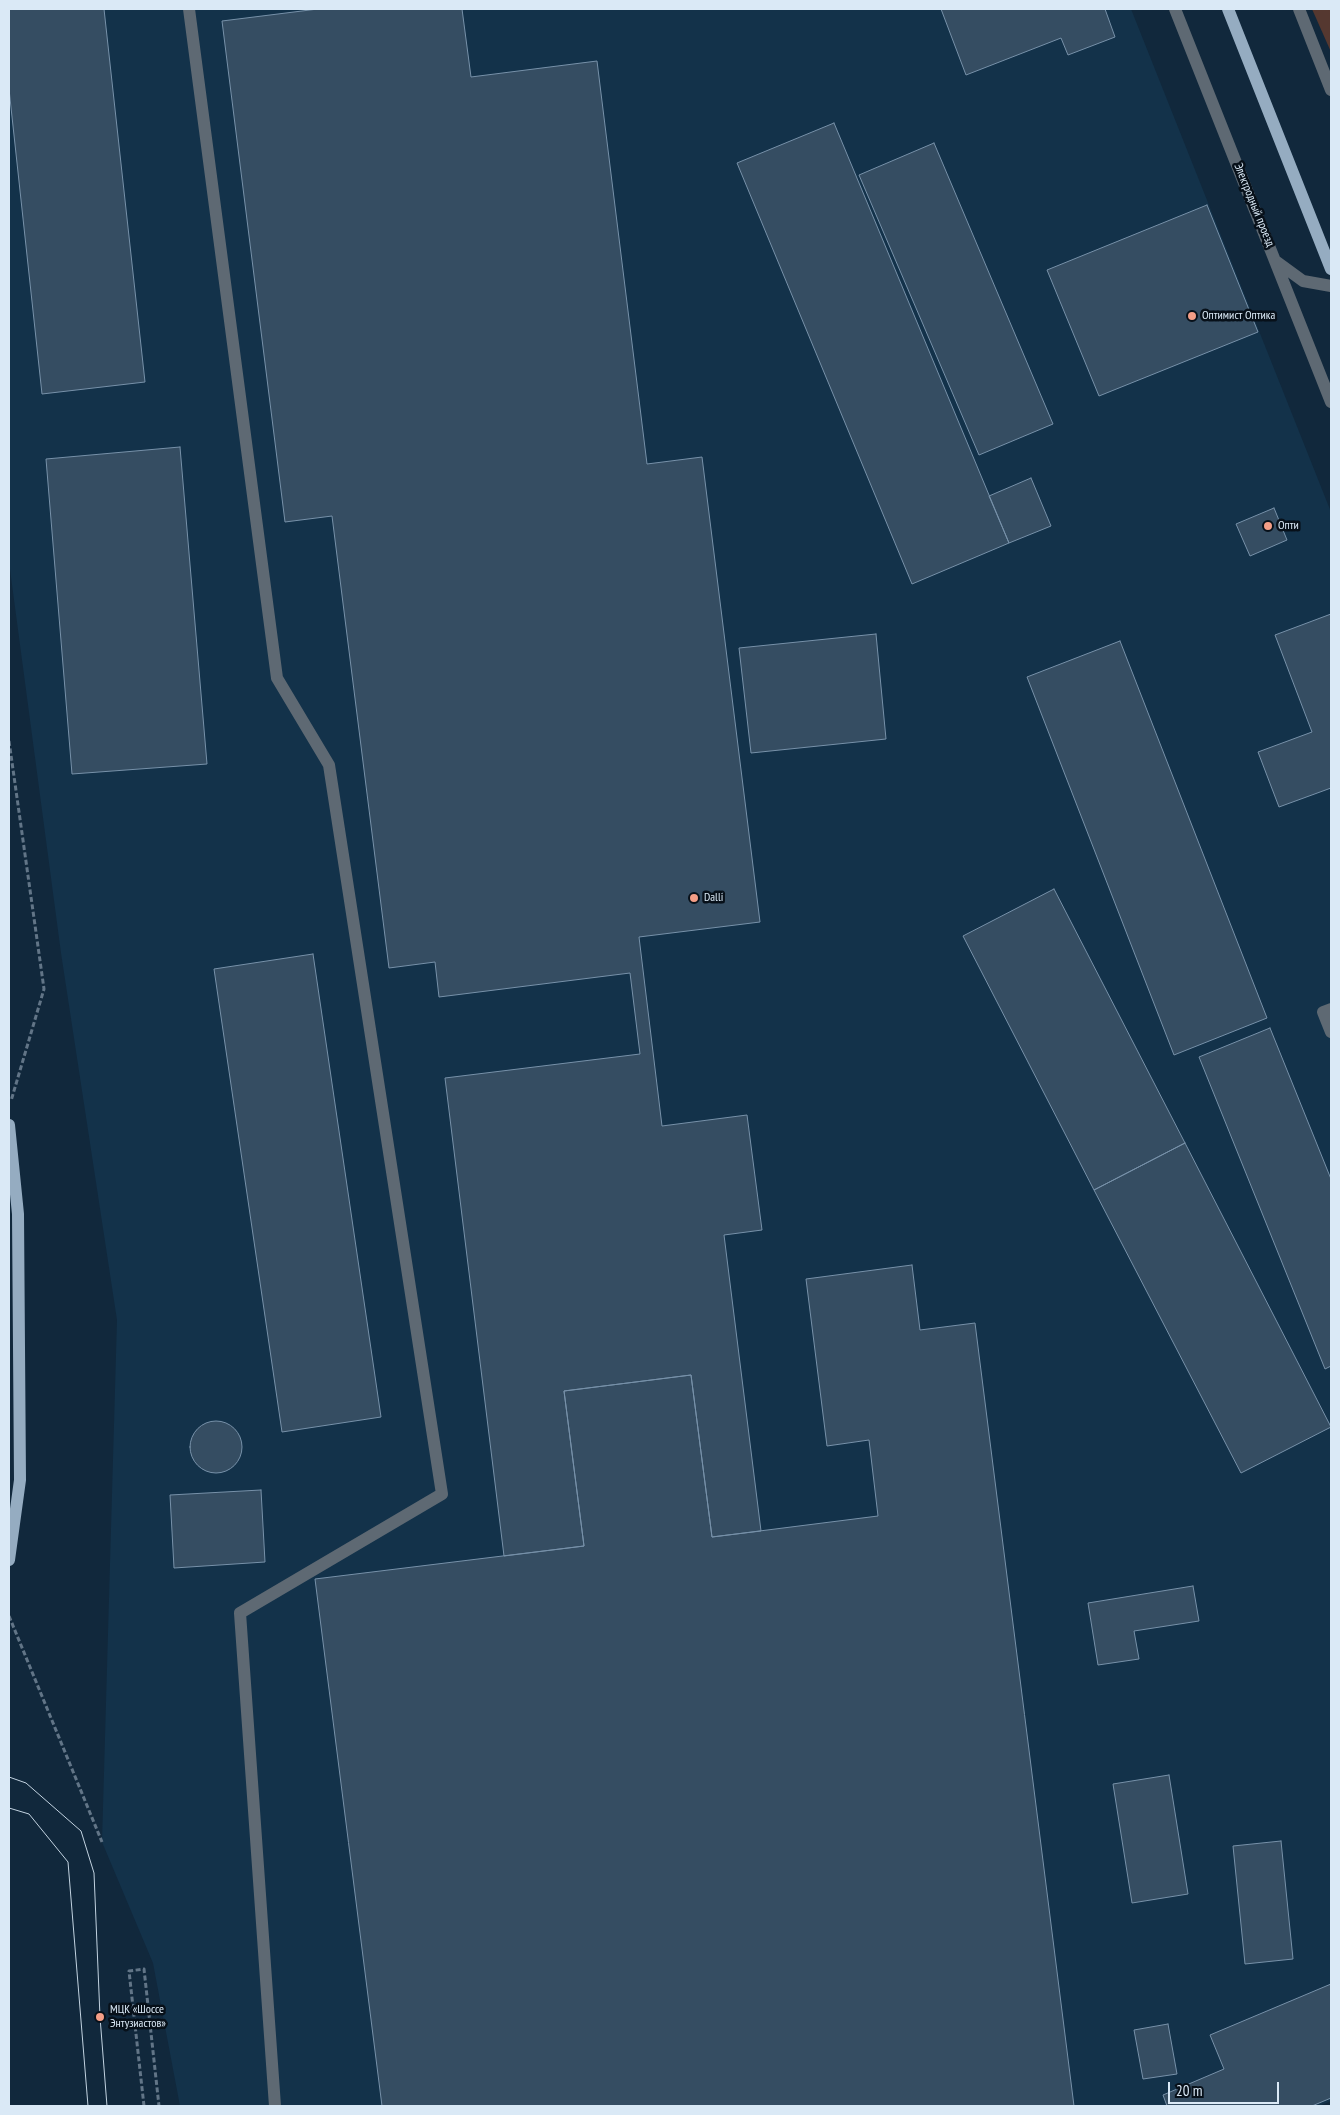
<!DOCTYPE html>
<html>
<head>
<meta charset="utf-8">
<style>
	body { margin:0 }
	#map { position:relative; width:1340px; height:2115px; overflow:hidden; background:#11283c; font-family:"PT Sans Narrow",sans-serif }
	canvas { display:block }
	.frame { position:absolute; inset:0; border:10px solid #dae9f6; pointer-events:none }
	.scale { position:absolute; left:1168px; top:2082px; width:111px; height:22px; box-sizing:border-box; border:2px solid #dae9f6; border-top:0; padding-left:6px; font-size:15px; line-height:18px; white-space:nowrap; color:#dae9f6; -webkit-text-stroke:4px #071019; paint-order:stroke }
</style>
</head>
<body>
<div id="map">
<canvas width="1340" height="2115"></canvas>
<div class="frame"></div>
<div class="scale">20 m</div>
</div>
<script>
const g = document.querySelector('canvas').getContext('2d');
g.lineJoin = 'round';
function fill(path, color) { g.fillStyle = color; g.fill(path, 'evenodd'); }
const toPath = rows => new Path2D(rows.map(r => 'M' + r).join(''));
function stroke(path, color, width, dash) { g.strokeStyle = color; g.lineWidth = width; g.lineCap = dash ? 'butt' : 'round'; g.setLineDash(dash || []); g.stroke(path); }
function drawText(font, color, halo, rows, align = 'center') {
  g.font = font + ' "PT Sans Narrow",sans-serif'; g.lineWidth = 5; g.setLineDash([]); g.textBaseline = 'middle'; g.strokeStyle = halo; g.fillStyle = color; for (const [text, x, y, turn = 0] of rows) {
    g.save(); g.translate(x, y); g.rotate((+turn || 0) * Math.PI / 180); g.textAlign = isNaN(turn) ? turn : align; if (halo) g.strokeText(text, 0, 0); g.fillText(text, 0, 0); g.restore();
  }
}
fill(toPath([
	[9,9,1131,9,1331,512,1331,2101,1319,2106,180,2106,153,1963,102,1842,117,1320,61,953,9,562]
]), '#13324a');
fill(toPath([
	[1312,9,1331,9,1331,52]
]), '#553830');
const building = toPath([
	[9,9,104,9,145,382,42,394,9,89,9,9],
	[318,9,462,9,471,77,597,61,647,464,702,457,760,922,639,937,662,1126,747,1115,762,1230,724,1235,761,1531,712,1537,691,1375,564,1391,584,1546,504,1556,445,1078,640,1054,630,973,439,997,435,962,389,968,332,516,285,522,222,21,318,9],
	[941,9,1105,9,1115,37,1068,55,1061,38,966,75,941,9],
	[834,123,1009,543,912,584,737,163,834,123],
	[934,143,1053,424,979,455,859,175,934,143],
	[1207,205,1258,332,1099,396,1047,270,1207,205],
	[180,447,207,764,72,774,46,459,180,447],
	[1031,478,1051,526,1009,543,989,496,1031,478],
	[1274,508,1287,540,1250,556,1236,524,1274,508],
	[1331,614,1331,788,1279,807,1258,752,1312,732,1275,635,1331,614],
	[876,634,886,739,751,753,739,648,876,634],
	[1120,641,1267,1018,1174,1055,1027,677,1120,641],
	[1054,889,1185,1143,1094,1190,963,936,1054,889],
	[313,954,381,1417,282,1432,214,969,313,954],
	[1270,1028,1331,1179,1331,1366,1325,1369,1199,1057,1270,1028],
	[1185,1143,1331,1427,1241,1473,1094,1190,1185,1143],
	[912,1265,920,1330,975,1323,1074,2106,382,2106,315,1579,584,1546,564,1391,691,1375,712,1537,878,1516,869,1440,827,1446,806,1279,912,1265],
	'190 1447a26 26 0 1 1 52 0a26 26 0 1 1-52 0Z',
	[261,1490,265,1562,174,1568,170,1495,261,1490],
	[1193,1586,1199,1621,1134,1631,1139,1659,1098,1665,1088,1603,1193,1586],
	[1169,1775,1188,1894,1132,1903,1113,1784,1169,1775],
	[1281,1841,1293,1959,1245,1964,1233,1846,1281,1841],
	[1331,1984,1331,2098,1312,2106,1167,2106,1163,2095,1224,2069,1210,2035,1331,1984],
	[1168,2024,1177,2074,1143,2079,1134,2030,1168,2024]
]);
fill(building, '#354d62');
stroke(building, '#7791a9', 1);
stroke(toPath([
	[9,741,44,989,11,1101],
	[9,1616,102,1842],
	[144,2106,129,1971,144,1969,159,2106]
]), '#627587', 3, [5, 2.5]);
stroke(toPath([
	[189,9,277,678,329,765,442,1494,240,1613,275,2106],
	[1175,9,1331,402],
	[1299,9,1331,90],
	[1277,262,1303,281,1331,286],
	[1331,1009,1323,1012,1331,1032]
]), '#5e6973', 12);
stroke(toPath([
	[1228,9,1331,269],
	[9,1125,18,1214,20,1480,9,1560]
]), '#95acc1', 12);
stroke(toPath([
	[9,1777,26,1783,81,1831,94,1873,100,2017,107,2106],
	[9,1808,29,1814,68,1862,88,2106]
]), '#c3d3e1', 1);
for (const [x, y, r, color] of [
	[1192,316,5,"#f49e87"],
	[1268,526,5,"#f49e87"],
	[694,898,5,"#f49e87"],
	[100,2017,5,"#f49e87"]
]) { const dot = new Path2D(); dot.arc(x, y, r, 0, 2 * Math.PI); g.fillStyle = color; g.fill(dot); stroke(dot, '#071019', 2); }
drawText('12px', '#dae9f6', '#071019', [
	["Электродный проезд",1254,205,68]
]);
drawText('12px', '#dae9f6', '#071019', [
	["Оптимист Оптика",1202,316],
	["Опти",1278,526],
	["Dalli",704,898],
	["МЦК «Шоссе",110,2010],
	["Энтузиастов»",110,2024]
], 'left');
</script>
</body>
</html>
